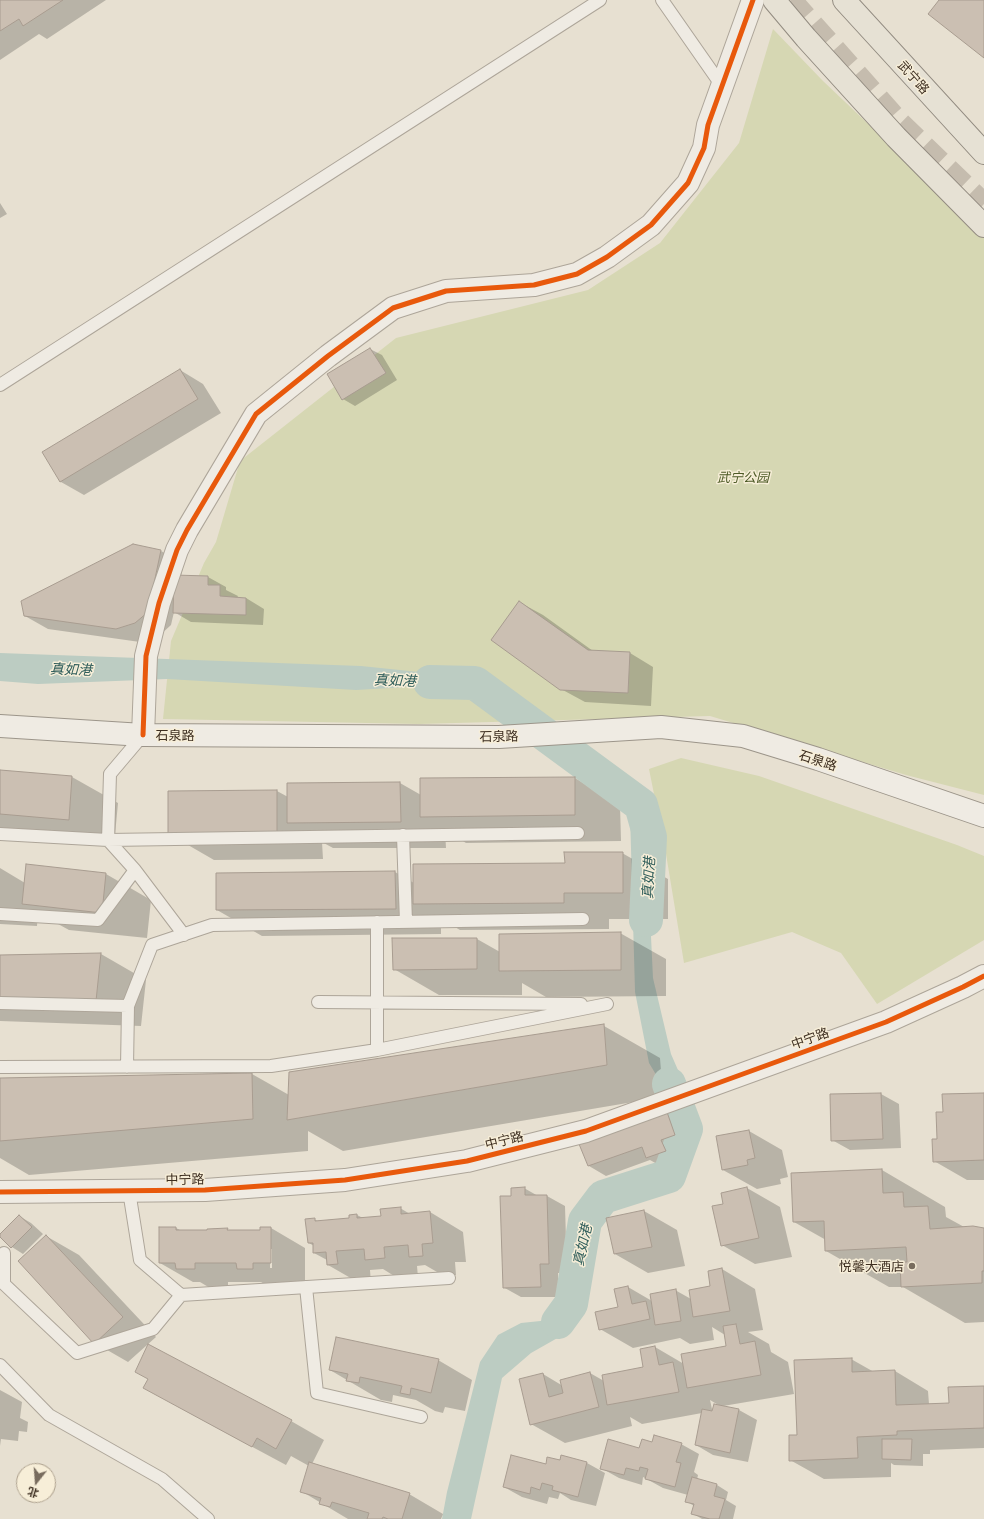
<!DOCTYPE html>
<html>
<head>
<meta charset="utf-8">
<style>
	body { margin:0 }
	#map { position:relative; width:984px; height:1519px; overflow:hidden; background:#e7e0d1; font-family:Georgia,"Noto Sans SC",serif }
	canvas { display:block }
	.north { position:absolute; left:16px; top:1463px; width:40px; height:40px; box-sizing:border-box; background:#f7eed8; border:1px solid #ada18e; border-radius:50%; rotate:197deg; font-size:11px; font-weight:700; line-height:16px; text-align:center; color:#3d2e20 }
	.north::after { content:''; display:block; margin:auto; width:14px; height:18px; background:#786c5e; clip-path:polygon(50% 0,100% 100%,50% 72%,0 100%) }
</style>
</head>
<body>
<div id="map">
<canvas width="984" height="1519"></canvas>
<div class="north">北</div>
</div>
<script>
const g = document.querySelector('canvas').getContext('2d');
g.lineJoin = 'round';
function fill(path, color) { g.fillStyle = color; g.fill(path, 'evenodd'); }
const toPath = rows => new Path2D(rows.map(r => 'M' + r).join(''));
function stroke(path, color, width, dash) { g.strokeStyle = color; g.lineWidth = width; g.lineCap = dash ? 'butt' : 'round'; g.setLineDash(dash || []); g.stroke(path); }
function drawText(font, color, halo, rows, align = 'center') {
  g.font = font + ' Georgia,"Noto Sans SC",serif'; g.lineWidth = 3; g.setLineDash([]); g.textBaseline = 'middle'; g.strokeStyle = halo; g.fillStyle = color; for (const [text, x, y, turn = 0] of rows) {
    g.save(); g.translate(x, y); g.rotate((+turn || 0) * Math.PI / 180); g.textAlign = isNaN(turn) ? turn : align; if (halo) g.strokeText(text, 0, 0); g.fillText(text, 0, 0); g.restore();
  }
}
fill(toPath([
	[773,29,823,81,984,234,984,795,906,775,710,716,419,724,163,719,171,641,204,563,216,542,240,461,396,338,588,290,660,243,739,143],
	[681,758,759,776,957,845,984,856,984,940,877,1004,841,953,792,932,684,963,666,854,649,769]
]), '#d6d7b3');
fill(toPath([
	[0,653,361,666,477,678,545,718,526,721,475,683,356,690,167,679,38,684,0,681],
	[563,748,595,758,641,805,649,853,648,874,653,978,671,1054,701,1123,680,1181,652,1196,607,1208,597,1225,589,1282,568,1332,531,1353,502,1378,471,1519,442,1519,447,1492,480,1362,498,1335,521,1323,560,1319,574,1284,585,1221,597,1189,668,1176,686,1129,682,1118,649,1063,635,992,630,813,545,749]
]), '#bcccc2');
fill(toPath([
	[0,0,106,0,47,39,39,34,0,60],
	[0,203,7,214,0,218],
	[370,349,382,355,397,380,355,406,343,399],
	[180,370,203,384,221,413,84,495,61,482,43,452],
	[161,551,184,564,181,576,208,577,226,587,226,590,238,596,237,598,246,598,264,609,263,625,191,622,174,612,171,625,159,636,140,642,48,629,25,616],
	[519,602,543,615,593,651,630,653,653,667,651,706,585,702,561,689],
	[0,771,72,777,118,803,114,846,0,836],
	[575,778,620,805,621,841,466,843,445,830,446,848,333,848,322,842,323,859,214,860,169,834,277,791,288,797,400,783,421,795],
	[622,853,668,879,668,919,609,919,609,929,460,930,441,919,441,934,262,936,217,910,395,872,414,883,566,864],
	[0,868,25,883,106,874,151,900,147,938,69,930,38,913,37,926,0,924],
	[620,933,666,959,666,996,546,997,522,983,522,995,439,995,394,969,477,939,500,952],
	[101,954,146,980,141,1026,0,1021,0,956],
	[604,1026,660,1058,663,1097,343,1151,308,1131,308,1151,29,1175,0,1158,0,1079,252,1074,289,1095],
	[881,1094,899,1104,901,1148,850,1150,832,1140,831,1095],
	[984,1094,984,1180,967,1180,934,1161,938,1140],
	[667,1113,684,1123,692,1145,678,1150,683,1161,664,1168,650,1160,606,1176,589,1166,581,1144],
	[749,1131,782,1150,788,1177,780,1179,781,1184,757,1189,723,1170],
	[882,1170,945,1207,946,1217,966,1228,984,1230,984,1322,965,1323,903,1287,889,1287,826,1251,826,1240,794,1222],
	[524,1188,538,1196,547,1196,565,1206,567,1273,558,1273,558,1297,521,1297,503,1287,512,1197],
	[747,1188,780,1207,792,1257,755,1264,722,1245,725,1205],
	[400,1208,410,1214,430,1212,463,1232,466,1262,455,1262,456,1275,444,1276,425,1265,417,1266,418,1277,399,1279,383,1269,370,1270,371,1283,361,1284,328,1265,327,1260,314,1253,314,1246,309,1243,314,1219,319,1222,350,1219,357,1215,363,1218,382,1217],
	[644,1211,677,1230,685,1266,648,1273,615,1254],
	[19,1216,31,1223,43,1234,23,1254,12,1247],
	[160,1228,176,1228,182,1231,208,1231,208,1230,227,1229,230,1231,261,1231,261,1228,271,1228,305,1248,305,1282,287,1282,286,1288,271,1288,261,1282,228,1282,228,1288,210,1288,200,1282,193,1282,160,1263],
	[270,1249,272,1249,272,1268,270,1268],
	[46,1236,79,1255,156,1337,128,1362,95,1343],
	[722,1269,755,1289,763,1330,748,1332,769,1344,771,1352,788,1362,794,1394,723,1406,739,1410,757,1420,748,1462,713,1455,696,1445,702,1413,642,1424,630,1417,632,1426,565,1443,531,1424,543,1374,563,1386,590,1373,604,1381,645,1368,655,1347,684,1364,728,1347,725,1335,712,1327,714,1340,690,1344,680,1338,633,1348,600,1329,619,1308,628,1287,652,1301,675,1290,691,1299,712,1287],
	[710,1400,720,1406,713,1414],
	[851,1359,874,1372,895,1371,928,1391,929,1404,950,1404,984,1387,984,1448,930,1450,930,1454,923,1454,923,1466,894,1465,891,1463,891,1477,824,1479,790,1460,798,1436],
	[438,1360,472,1380,465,1411,445,1407,443,1413,435,1411,416,1400,393,1395,392,1402,381,1400,330,1370],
	[0,1390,22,1402,20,1418,28,1422,27,1432,19,1431,18,1441,1,1439,0,1446],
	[178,1407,291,1421,324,1440,312,1464,409,1494,443,1514,441,1519,348,1519,301,1491,309,1466,291,1456,286,1465],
	[653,1443,681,1444,699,1454,694,1472,698,1475,697,1480,717,1485,728,1492,726,1500,736,1506,733,1519,702,1519,692,1513,694,1506,686,1501,688,1495,663,1488,643,1477,642,1485,619,1478,601,1468],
	[562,1456,587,1463,605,1473,596,1506,571,1500,560,1493,558,1499,549,1497,547,1504,522,1497,504,1487,546,1465,560,1461]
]), '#0003');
stroke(toPath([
	[430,682,475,683,641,805,650,837,646,920],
	[558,1322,571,1304,585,1221,603,1197,669,1176,686,1129,669,1084]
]), '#bcccc2', 34);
const building = toPath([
	[0,0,63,0,23,26,19,19,0,31,0,0],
	[939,0,984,0,984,58,928,14,939,0],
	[370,348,386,373,342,400,327,374,370,348],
	[180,369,198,399,60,482,42,452,180,369],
	[133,544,161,550,148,612,135,623,116,629,24,616,21,601,133,544],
	[174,575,208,576,208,585,220,585,220,596,246,598,246,615,173,613,174,575],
	[519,601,588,650,630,652,628,693,560,690,491,640,519,601],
	[0,770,72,776,69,820,0,814,0,770],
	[575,777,575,815,420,817,420,778,575,777],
	[400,782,401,822,287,823,287,783,400,782],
	[277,790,277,833,168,834,168,791,277,790],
	[564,852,623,852,623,893,564,893,564,903,413,904,413,864,565,863,564,852],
	[26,864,106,873,102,913,22,904,26,864],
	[395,871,396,909,216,910,216,873,395,871],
	[621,932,621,970,499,971,499,934,621,932],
	[392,938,477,938,477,969,393,970,392,938],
	[101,953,96,1001,0,997,0,955,101,953],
	[604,1024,607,1065,287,1120,289,1072,604,1024],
	[252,1073,253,1119,0,1141,0,1078,252,1073],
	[881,1093,883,1139,831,1141,830,1094,881,1093],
	[984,1093,984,1160,933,1162,932,1139,937,1139,936,1112,943,1112,942,1094,984,1093],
	[667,1112,675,1135,661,1140,666,1151,646,1158,642,1147,588,1166,579,1144,667,1112],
	[749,1130,755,1158,747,1160,748,1165,722,1170,716,1136,749,1130],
	[882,1169,883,1193,903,1192,904,1207,928,1206,930,1229,973,1226,984,1228,984,1271,982,1271,982,1283,901,1287,900,1262,907,1262,906,1247,825,1251,824,1221,793,1222,791,1173,882,1169],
	[525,1187,525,1195,547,1195,549,1264,540,1264,541,1287,503,1288,500,1196,511,1196,511,1188,525,1187],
	[747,1187,759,1238,721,1246,712,1206,723,1204,721,1193,747,1187],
	[401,1207,401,1214,430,1211,433,1243,422,1244,423,1256,409,1257,408,1245,384,1247,385,1258,365,1260,364,1249,336,1251,338,1264,327,1265,326,1252,313,1253,313,1243,308,1243,305,1219,315,1218,315,1221,349,1218,349,1215,357,1214,357,1218,381,1216,380,1209,401,1207],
	[644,1210,652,1247,614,1254,606,1218,644,1210],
	[19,1215,32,1227,11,1248,0,1237,0,1234,19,1215],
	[159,1227,176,1227,176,1230,207,1230,207,1229,228,1228,227,1230,260,1230,260,1227,271,1227,271,1263,253,1263,253,1269,237,1269,236,1263,195,1263,195,1269,176,1269,175,1263,159,1263,159,1227],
	[46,1235,123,1317,94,1344,18,1261,46,1235],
	[722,1268,730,1311,693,1317,689,1290,710,1286,708,1271,722,1268],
	[628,1286,632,1304,646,1301,650,1319,599,1330,595,1312,618,1307,614,1289,628,1286],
	[676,1289,681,1321,655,1325,650,1294,676,1289],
	[736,1324,740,1344,755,1341,761,1375,687,1388,681,1354,726,1346,723,1326,736,1324],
	[336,1337,439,1359,431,1393,411,1388,410,1395,400,1393,402,1386,360,1377,359,1383,346,1381,348,1374,329,1370,336,1337],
	[148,1344,292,1420,276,1449,257,1438,252,1447,143,1388,148,1379,135,1372,148,1344],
	[655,1346,659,1365,673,1362,679,1392,607,1405,602,1375,643,1367,640,1349,655,1346],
	[852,1358,852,1372,895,1370,896,1405,949,1403,948,1387,984,1386,984,1428,897,1431,897,1435,857,1437,858,1458,789,1461,789,1435,797,1435,794,1360,852,1358],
	[590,1372,599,1407,530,1425,519,1379,543,1373,549,1397,563,1393,560,1380,590,1372],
	[714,1404,739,1409,730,1453,695,1445,702,1409,712,1411,714,1404],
	[654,1435,682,1443,676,1462,681,1463,675,1487,645,1479,648,1469,640,1467,639,1471,626,1468,624,1475,600,1469,608,1439,639,1448,642,1439,652,1442,654,1435],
	[882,1439,912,1439,911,1460,882,1459,882,1439],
	[511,1455,546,1464,547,1457,560,1460,561,1455,587,1462,578,1497,552,1490,553,1486,542,1483,540,1490,531,1487,530,1494,503,1487,511,1455],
	[309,1462,410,1493,402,1519,388,1519,383,1517,382,1519,367,1519,369,1513,332,1502,330,1507,319,1504,321,1498,300,1492,309,1462],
	[692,1477,717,1484,714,1496,725,1499,719,1519,710,1519,691,1514,694,1504,685,1502,692,1477]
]);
fill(building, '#cbbfb2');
stroke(building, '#a89c90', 1);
stroke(toPath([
	[791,0,900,123,984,204]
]), '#c5bcae', 22, [22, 11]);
const lane = toPath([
	[662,0,722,86],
	[0,385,600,0],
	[143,735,110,774,108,840,135,870,184,935],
	[0,834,108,840,578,833],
	[403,835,406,922],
	[0,914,98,920,135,870],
	[318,1002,581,1004],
	[0,1003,128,1006,127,1067],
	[128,1006,152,945,212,925,583,919],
	[377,1050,377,922],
	[0,1067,271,1066,377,1050,607,1004],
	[129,1191,140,1260,181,1295,449,1278],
	[4,1253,4,1284,77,1353,153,1329,181,1295],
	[306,1287,317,1393,421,1417],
	[0,1365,49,1415,162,1479,208,1519]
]);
const street = toPath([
	[143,735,146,656,159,603,177,550,187,530,256,414,328,356,393,308,446,291,534,285,577,274,607,257,651,225,688,183,704,148,708,125,753,0],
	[0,1192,205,1190,345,1180,467,1161,586,1131,886,1022,963,987,984,976]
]);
const secondary = toPath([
	[0,726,143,735,499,737,661,727,743,736,818,759,984,816]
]);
const primary = toPath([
	[774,0,806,38,896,137,984,226],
	[844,0,984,153]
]);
stroke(lane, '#ada599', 14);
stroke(street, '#ada599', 24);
stroke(secondary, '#9c958a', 24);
stroke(primary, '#928b80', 24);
stroke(lane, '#efebe3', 12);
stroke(street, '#efebe3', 22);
stroke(secondary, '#efebe3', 22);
stroke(primary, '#e6e1d4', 22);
stroke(toPath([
	[143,735,146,656,159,603,177,550,187,530,256,414,328,356,393,308,446,291,534,285,577,274,607,257,651,225,688,183,704,148,708,125,753,0],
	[0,1192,205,1190,345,1180,467,1161,586,1131,886,1022,963,987,984,976]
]), '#e8590c', 5);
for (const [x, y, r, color] of [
	[912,1266,4,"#786c5e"]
]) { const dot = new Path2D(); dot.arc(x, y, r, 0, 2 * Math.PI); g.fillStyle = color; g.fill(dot); stroke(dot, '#f7eed8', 1.5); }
drawText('13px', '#3d2e20', '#f7eed8', [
	["武宁路",914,77,48],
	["石泉路",175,735],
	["石泉路",499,736,-1],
	["石泉路",818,760,18],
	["中宁路",810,1038,-20],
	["中宁路",504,1140,-14],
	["中宁路",185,1179,-1]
]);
drawText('italic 13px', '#4d5a26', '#f7eed8', [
	["武宁公园",743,477]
]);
drawText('13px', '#3d2e20', '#f7eed8', [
	["悦馨大酒店",904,1266]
], 'right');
drawText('italic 14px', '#2f5d5a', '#f7eed8', [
	["真如港",71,669,2],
	["真如港",395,680,2],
	["真如港",648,878,-87],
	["真如港",582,1245,-78]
]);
</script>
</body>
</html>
